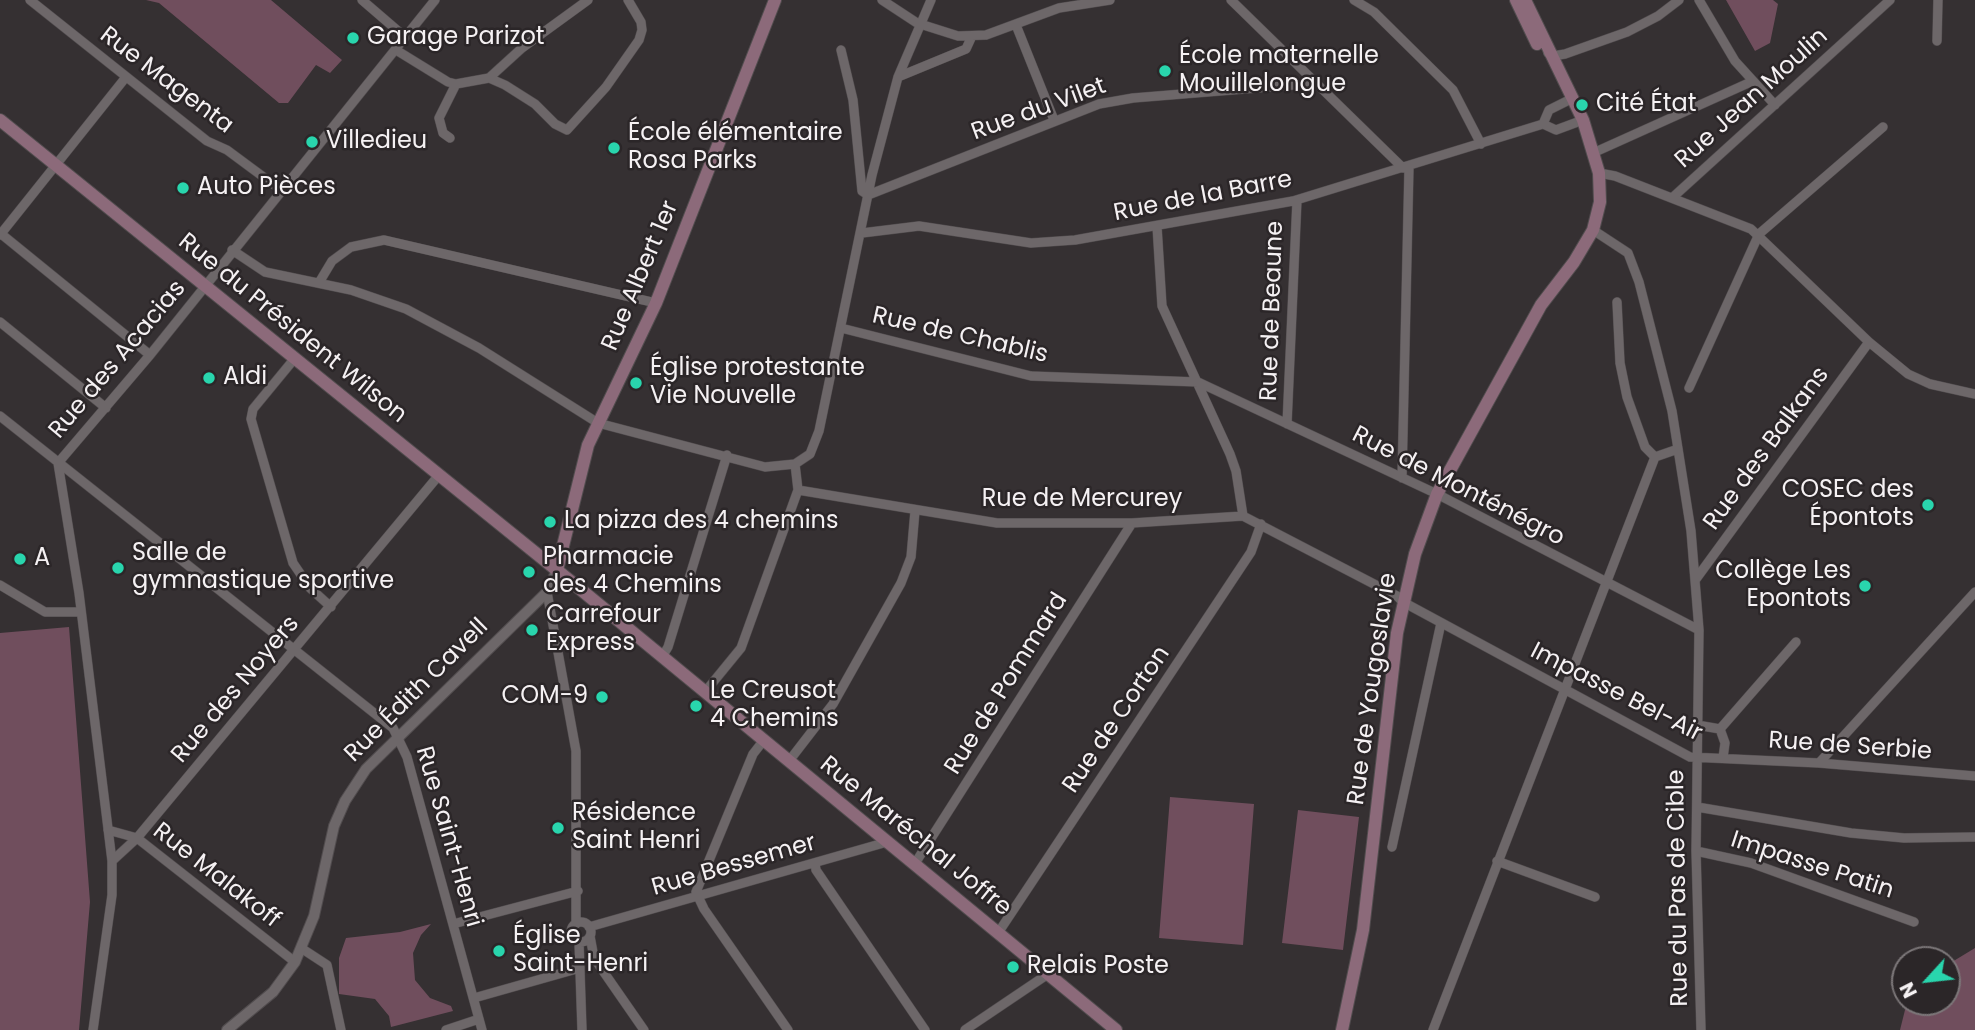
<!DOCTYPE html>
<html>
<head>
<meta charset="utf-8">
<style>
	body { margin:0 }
	#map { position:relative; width:1975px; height:1030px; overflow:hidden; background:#353032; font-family:Poppins,sans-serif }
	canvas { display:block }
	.north { position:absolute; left:1891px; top:946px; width:70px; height:70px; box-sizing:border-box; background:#2b2628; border:2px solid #7c7779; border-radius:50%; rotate:243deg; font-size:19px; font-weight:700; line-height:28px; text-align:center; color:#f5f1f3 }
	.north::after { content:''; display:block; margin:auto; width:24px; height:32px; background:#29d5ad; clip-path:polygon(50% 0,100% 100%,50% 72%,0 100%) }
</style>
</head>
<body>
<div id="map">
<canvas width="1975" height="1030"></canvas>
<div class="north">N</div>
</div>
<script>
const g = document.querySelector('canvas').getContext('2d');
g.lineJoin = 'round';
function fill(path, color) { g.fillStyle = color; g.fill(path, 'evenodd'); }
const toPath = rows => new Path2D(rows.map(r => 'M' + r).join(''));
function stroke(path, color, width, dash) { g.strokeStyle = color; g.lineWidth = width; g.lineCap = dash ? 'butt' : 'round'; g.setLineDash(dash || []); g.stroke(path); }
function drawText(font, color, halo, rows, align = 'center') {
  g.font = font + ' Poppins,sans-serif'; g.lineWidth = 5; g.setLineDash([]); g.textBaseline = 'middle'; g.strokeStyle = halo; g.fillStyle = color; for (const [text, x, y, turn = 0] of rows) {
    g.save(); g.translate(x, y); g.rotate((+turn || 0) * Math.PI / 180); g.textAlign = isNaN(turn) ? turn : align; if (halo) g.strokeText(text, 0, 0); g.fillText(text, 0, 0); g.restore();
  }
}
fill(toPath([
	[146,0,271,0,342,60,330,73,316,65,288,103,279,103,159,3],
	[1726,0,1773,0,1778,4,1770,43,1755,51],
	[69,627,90,902,79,1030,0,1030,0,633],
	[1170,797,1254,804,1243,945,1159,938],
	[1298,810,1359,817,1343,950,1282,943],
	[431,924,421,935,413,953,415,980,430,998,451,1006,453,1011,391,1027,389,1016,375,999,339,994,339,958,346,938,400,932],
	[1975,948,1975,1030,1900,1030,1907,1002,1947,1002,1947,965]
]), '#704e5d');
const minor = toPath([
	[30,0,207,141,227,150,281,190],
	[362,0,405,37],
	[882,0,917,23,958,36,986,35,1059,8,1110,0],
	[1231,0,1403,168],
	[1354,0,1374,12,1453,90,1481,144],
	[1699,0,1735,61,1775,105],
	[1016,25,1054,120],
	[1937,41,1938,0],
	[396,50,448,82,456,84,489,78,505,85,535,104,555,124,567,130,606,87,639,40,642,30,641,22,628,0],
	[841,50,853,100,862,191,868,195],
	[1548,53,1553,56,1565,54,1627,32,1658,16,1679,0],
	[898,77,966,49,972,36],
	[489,78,522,48,588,0],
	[1543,124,1549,110,1573,98],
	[450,138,443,133,439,118,456,84],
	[1593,153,1753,81],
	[1599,173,1615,176,1751,229,1869,342,1908,374,1930,384,1975,394],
	[868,195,1099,104,1133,98,1306,84,1312,79],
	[1672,198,1890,0],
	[1157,226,1162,306,1230,454,1236,471,1243,516],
	[1593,230,1628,253,1639,282,1672,411,1691,531,1699,630,1696,851,1701,1030],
	[0,233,150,355],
	[862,233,919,226,1031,243,1075,240,1293,201,1543,124,1556,130,1583,120],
	[0,235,126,77],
	[232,250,265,272,351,290,406,309,479,348,598,423,765,467,795,464,810,454,819,431,872,175,898,77,931,0],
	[320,281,332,261,351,247,384,240,656,303],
	[1617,302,1620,363,1627,397,1645,447,1655,457],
	[0,322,106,408],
	[841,328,1031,376,1198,382,1437,494,1699,630],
	[295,358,253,409,251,419,293,563,310,588,331,607],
	[1689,388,1759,234,1883,127],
	[0,416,393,728,407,757,482,1030],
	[1287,424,1297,200],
	[1402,478,1409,167],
	[798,490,997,523,1132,523,1243,516,1397,596,1403,602,1690,757,1819,763,1975,776],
	[1696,579,1869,342],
	[0,585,45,612,81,612],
	[547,592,576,751,576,924],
	[662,657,668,647,727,455],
	[705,692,741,648,798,490,795,464],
	[1697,725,1720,729],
	[1720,729,1796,642],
	[1720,729,1725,743,1723,758],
	[764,740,753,754,696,892,704,909,788,1030],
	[789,761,833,704,901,583,911,557,915,511],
	[1819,763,1975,592],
	[1697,807,1851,833,1904,838,1975,837],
	[108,830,137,838,295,962],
	[1392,847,1441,623],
	[1696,851,1751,863,1914,922],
	[112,861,137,838,439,475],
	[1497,861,1595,897],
	[815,863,816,870,925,1030],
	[914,865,1132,523],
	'571 932a10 10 0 1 1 20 0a10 10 0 1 1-20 0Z',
	[453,924,578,891],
	[589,927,887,842],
	[998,933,1251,552,1261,524],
	[590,936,594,958,644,1030],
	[579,942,582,1030],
	[301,948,327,965,341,1030],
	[474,998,580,968],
	[93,1030,112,895,112,861,79,593,58,463,150,355,435,0],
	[446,1030,479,1019],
	[965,1030,1048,974],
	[1433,1030,1655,457,1678,449]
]);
const tertiary = toPath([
	[227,1030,273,992,295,962,314,916,334,826,345,801,366,769,547,592,557,570]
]);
const secondary = toPath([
	[1516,0,1537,44],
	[0,120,574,584,1116,1030],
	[557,570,588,445,656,303,775,0],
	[1342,1030,1363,930,1397,633,1415,554,1437,494,1541,305,1574,262,1593,230,1600,202,1599,173,1583,120,1525,0]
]);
stroke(minor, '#514c4e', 10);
stroke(tertiary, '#514c4e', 12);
stroke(secondary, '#514c4e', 14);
stroke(minor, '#6d6769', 9);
stroke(tertiary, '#6d6769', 10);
stroke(secondary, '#8c6a7a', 12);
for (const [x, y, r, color] of [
	[353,38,7,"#29d5ad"],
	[1165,71,7,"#29d5ad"],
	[1582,105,7,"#29d5ad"],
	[312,142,7,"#29d5ad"],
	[614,148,7,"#29d5ad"],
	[183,188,7,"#29d5ad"],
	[209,378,7,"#29d5ad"],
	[636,383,7,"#29d5ad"],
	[1928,505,7,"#29d5ad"],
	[550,522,7,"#29d5ad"],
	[20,559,7,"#29d5ad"],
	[118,568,7,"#29d5ad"],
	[529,572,7,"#29d5ad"],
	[1865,586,7,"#29d5ad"],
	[532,630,7,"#29d5ad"],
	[602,697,7,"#29d5ad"],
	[696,706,7,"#29d5ad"],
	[558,828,7,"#29d5ad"],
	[499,951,7,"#29d5ad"],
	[1013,967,7,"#29d5ad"]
]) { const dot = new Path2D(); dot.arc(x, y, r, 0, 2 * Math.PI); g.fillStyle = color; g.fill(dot); stroke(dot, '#2b2628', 2.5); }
drawText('24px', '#f5f1f3', '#2b2628', [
	["Garage Parizot",367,38],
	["École maternelle",1179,57],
	["Mouillelongue",1179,85],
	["Cité État",1596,105],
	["École élémentaire",628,134],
	["Rosa Parks",628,162],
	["Villedieu",326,142],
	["Auto Pièces",197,188],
	["Église protestante",650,369],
	["Vie Nouvelle",650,397],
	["Aldi",223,378],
	["COSEC des",1914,491,"right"],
	["Épontots",1914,519,"right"],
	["La pizza des 4 chemins",564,522],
	["Salle de",132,554],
	["gymnastique sportive",132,582],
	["Pharmacie",543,558],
	["des 4 Chemins",543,586],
	["A",34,559],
	["Collège Les",1851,572,"right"],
	["Epontots",1851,600,"right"],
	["Carrefour",546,616],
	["Express",546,644],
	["Le Creusot",710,692],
	["4 Chemins",710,720],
	["COM-9",588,697,"right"],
	["Résidence",572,814],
	["Saint Henri",572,842],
	["Église",513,937],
	["Saint-Henri",513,965],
	["Relais Poste",1027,967]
], 'left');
drawText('24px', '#f5f1f3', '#2b2628', [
	["Rue Magenta",166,81,37],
	["Rue Jean Moulin",1752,99,-42],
	["Rue du Vilet",1039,110,-20],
	["Rue de la Barre",1203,197,-11],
	["Rue Albert 1er",641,276,-67],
	["Rue de Beaune",1273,311,-88],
	["Rue du Président Wilson",292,329,39],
	["Rue de Chablis",960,336,13],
	["Rue des Acacias",118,360,-50],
	["Rue des Balkans",1767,449,-54],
	["Rue de Monténégro",1458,487,27],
	["Rue de Mercurey",1082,500],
	["Rue de Pommard",1007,684,-58],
	["Rue de Yougoslavie",1373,689,-82],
	["Rue des Noyers",236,690,-50],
	["Rue Édith Cavell",417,691,-45],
	["Impasse Bel-Air",1616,693,27],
	["Rue de Corton",1117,720,-56],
	["Rue de Serbie",1850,747,4],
	["Rue Saint-Henri",448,837,74],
	["Rue Maréchal Joffre",915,837,39],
	["Rue Bessemer",734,866,-16],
	["Impasse Patin",1812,866,18],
	["Rue Malakoff",216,876,38],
	["Rue du Pas de Cible",1679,888,-91]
]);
</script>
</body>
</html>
